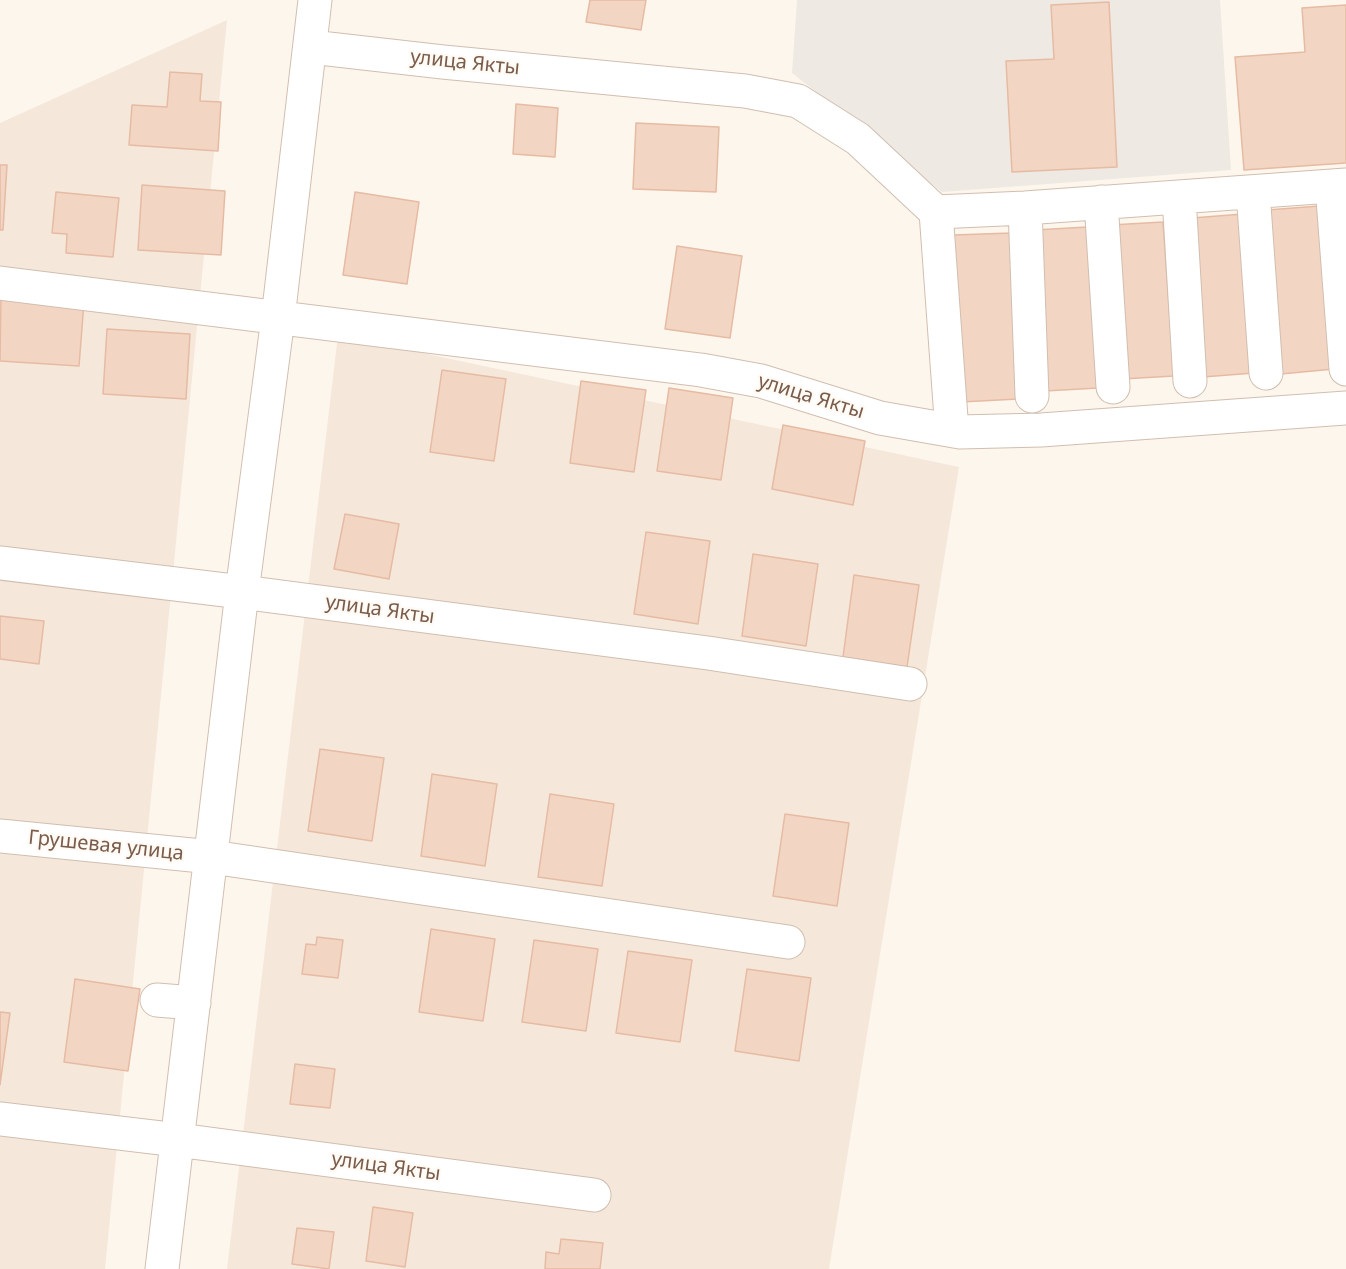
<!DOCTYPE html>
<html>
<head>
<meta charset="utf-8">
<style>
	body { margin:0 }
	canvas { display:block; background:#fdf6ec }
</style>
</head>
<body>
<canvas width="1346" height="1269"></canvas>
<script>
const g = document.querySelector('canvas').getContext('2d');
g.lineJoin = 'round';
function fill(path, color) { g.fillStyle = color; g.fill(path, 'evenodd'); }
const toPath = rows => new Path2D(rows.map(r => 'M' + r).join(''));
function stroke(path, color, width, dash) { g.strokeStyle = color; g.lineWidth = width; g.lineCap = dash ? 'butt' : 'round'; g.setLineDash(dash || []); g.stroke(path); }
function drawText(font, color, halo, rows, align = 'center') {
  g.font = font + ' "Noto Sans",sans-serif'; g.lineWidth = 4.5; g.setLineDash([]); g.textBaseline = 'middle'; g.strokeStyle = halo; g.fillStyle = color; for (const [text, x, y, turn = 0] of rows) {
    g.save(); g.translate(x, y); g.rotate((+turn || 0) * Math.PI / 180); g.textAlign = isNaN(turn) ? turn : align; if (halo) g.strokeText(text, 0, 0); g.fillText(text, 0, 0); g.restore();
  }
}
fill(toPath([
	[227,20,105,1269,0,1269,0,123],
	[338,335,959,467,829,1269,227,1269]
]), '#f5e8da');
fill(toPath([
	[797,0,1220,0,1231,170,942,192,792,73]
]), '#efe9e4');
const building = toPath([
	[590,0,646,0,641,30,586,22,590,0],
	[1109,2,1117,167,1012,172,1006,61,1054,59,1051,5,1109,2],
	[1346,5,1346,163,1244,170,1235,57,1305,52,1302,8,1346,5],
	[170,72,202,74,200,101,221,102,218,151,129,145,132,105,167,107,170,72],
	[516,104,558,108,555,157,513,154,516,104],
	[636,123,719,127,716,192,633,189,636,123],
	[0,165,7,165,3,230,0,230,0,165],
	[142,185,225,191,221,255,138,250,142,185],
	[56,192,119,198,113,257,66,253,67,234,52,233,56,192],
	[355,192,419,202,407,284,343,275,355,192],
	[1319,206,1334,369,1281,374,1267,210,1319,206],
	[1243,214,1254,373,1203,377,1192,218,1243,214],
	[1163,222,1174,376,1122,379,1111,225,1163,222],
	[1087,227,1098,388,1045,391,1035,230,1087,227],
	[1011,233,1018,399,961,402,954,235,1011,233],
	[677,246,742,256,730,338,665,329,677,246],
	[1,295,84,302,79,366,0,361,1,295],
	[107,329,190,334,186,399,103,394,107,329],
	[442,370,506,379,494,461,430,452,442,370],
	[581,381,646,390,634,472,570,463,581,381],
	[669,388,733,398,721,480,657,471,669,388],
	[783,425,865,441,853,505,772,489,783,425],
	[345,514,399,524,389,579,334,569,345,514],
	[646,532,710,541,698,624,634,614,646,532],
	[753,554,818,564,806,646,742,636,753,554],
	[854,575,919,585,907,667,843,657,854,575],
	[0,616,44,621,39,664,0,659,0,616],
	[320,749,384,758,372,841,308,831,320,749],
	[432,774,497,784,485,866,421,856,432,774],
	[550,794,614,804,602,886,538,877,550,794],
	[785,814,849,823,837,906,773,896,785,814],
	[431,929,495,939,483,1021,419,1012,431,929],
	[317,937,343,940,338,978,302,974,306,944,316,945,317,937],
	[534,940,598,949,586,1031,522,1022,534,940],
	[628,951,692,960,680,1042,616,1033,628,951],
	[747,969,811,978,799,1061,735,1051,747,969],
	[75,979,140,989,128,1071,64,1062,75,979],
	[0,1012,10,1013,0,1085,0,1012],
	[295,1064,335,1069,330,1108,290,1104,295,1064],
	[373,1207,413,1213,405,1267,366,1261,373,1207],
	[297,1228,334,1232,329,1269,292,1264,297,1228],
	[561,1239,603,1243,600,1269,545,1269,546,1252,559,1254,561,1239]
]);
fill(building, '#f3d5c3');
stroke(building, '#e6bba3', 1.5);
const minor = toPath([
	[311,47,443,62,745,91,798,101,858,139,936,212,1025,208,1346,185],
	[1332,186,1346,369],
	[1253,192,1266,373],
	[1179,197,1190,381],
	[1101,202,1113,387],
	[1025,208,1032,396],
	[936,212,951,418],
	[0,283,701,370,761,381,880,418,960,432,1041,430,1346,408],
	[0,563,242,592,708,653,910,684],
	[0,836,212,857,788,942],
	[157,1000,194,1003],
	[0,1119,178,1140,594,1195],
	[162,1269,242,592,278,318,315,0]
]);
stroke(minor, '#d1beb0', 35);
stroke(minor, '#fff', 33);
drawText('20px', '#7a5c4d', '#fffaf3', [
	["улица Якты",465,63,6],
	["улица Якты",811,397,17],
	["улица Якты",380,610,8],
	["Грушевая улица",106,846,6],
	["улица Якты",386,1167,8]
]);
</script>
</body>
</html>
